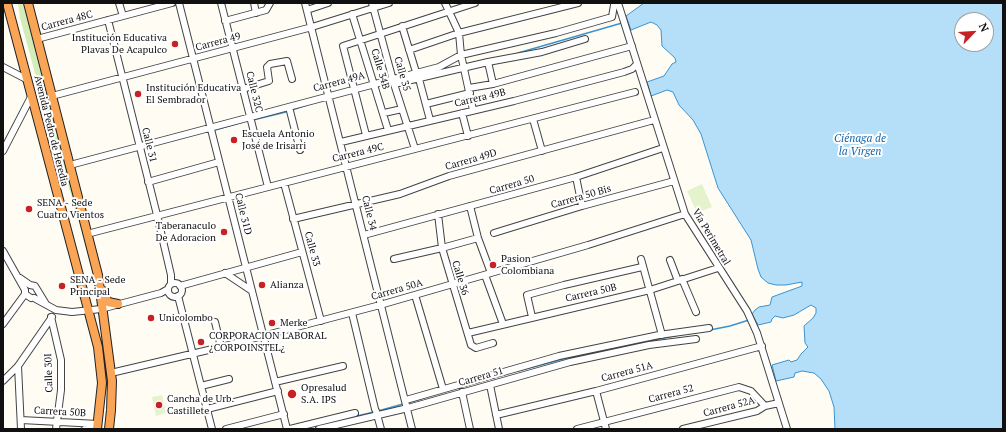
<!DOCTYPE html>
<html>
<head>
<meta charset="utf-8">
<style>
	body { margin:0 }
	#map { position:relative; width:1006px; height:432px; overflow:hidden; background:#fffdf3; font-family:"PT Serif",serif }
	canvas { display:block }
	.frame { position:absolute; inset:0; border:4px solid #101010; pointer-events:none }
	.north { position:absolute; left:954px; top:12px; width:40px; height:40px; box-sizing:border-box; background:#fff; border:1px solid #9f9f9f; border-radius:50%; rotate:65deg; font-size:11px; font-weight:700; line-height:16px; text-align:center; color:#101010 }
	.north::after { content:''; display:block; margin:auto; width:14px; height:18px; background:#c72126; clip-path:polygon(50% 0,100% 100%,50% 72%,0 100%) }
</style>
</head>
<body>
<div id="map">
<canvas width="1006" height="432"></canvas>
<div class="frame"></div>
<div class="north">N</div>
</div>
<script>
const g = document.querySelector('canvas').getContext('2d');
g.lineJoin = 'round';
function fill(path, color) { g.fillStyle = color; g.fill(path, 'evenodd'); }
const toPath = rows => new Path2D(rows.map(r => 'M' + r).join(''));
function stroke(path, color, width, dash) { g.strokeStyle = color; g.lineWidth = width; g.lineCap = dash ? 'butt' : 'round'; g.setLineDash(dash || []); g.stroke(path); }
function drawText(font, color, halo, rows, align = 'center') {
  g.font = font + ' "PT Serif",serif'; g.lineWidth = 4; g.setLineDash([]); g.textBaseline = 'middle'; g.strokeStyle = halo; g.fillStyle = color; for (const [text, x, y, turn = 0] of rows) {
    g.save(); g.translate(x, y); g.rotate((+turn || 0) * Math.PI / 180); g.textAlign = isNaN(turn) ? turn : align; if (halo) g.strokeText(text, 0, 0); g.fillText(text, 0, 0); g.restore();
  }
}
fill(toPath([
	[18,3,25,3,96,279,94,279,75,207,51,132,20,18]
]), '#d3ecba');
fill(toPath([
	[702,184,712,207,697,213,687,191],
	[162,395,166,413,156,416,152,397]
]), '#e5f3cc');
const water = toPath([
	[644,3,1003,3,1003,429,835,429,834,407,829,391,821,379,814,373,802,371,795,373,794,377,776,381,772,365,789,360,791,362,797,360,801,354,808,347,805,343,804,326,813,318,816,313,816,308,811,305,794,315,783,318,775,316,772,319,771,322,758,325,752,314,755,310,759,307,770,305,772,297,802,286,802,282,786,285,776,285,768,283,761,277,758,269,751,240,718,188,701,134,693,120,679,105,673,92,667,90,651,96,647,82,664,76,672,64,676,62,675,58,662,46,661,30,657,25,651,22,631,30,626,16,644,3],
	[962,20,986,20,986,44,962,44,962,20]
]);
fill(water, '#b5dff9');
stroke(water, '#3993d3', 1);
stroke(toPath([
	[518,53,622,23],
	[292,110,307,105],
	[253,120,286,112],
	[215,130,243,122],
	[710,330,730,326,749,320],
	[518,371,571,357,679,335],
	[407,403,421,399],
	[378,411,403,404],
	[306,428,374,412]
]), '#3993d3', 1.5);
const minor = toPath([
	[119,3,123,16],
	[179,3,287,429],
	[221,3,268,187],
	[254,3,256,13],
	[305,3,412,429],
	[372,3,394,84,415,149],
	[445,3,459,33,461,55,473,110],
	[618,3,685,214,747,311,757,333,787,429],
	[307,10,328,3],
	[352,14,388,130],
	[108,20,157,215,171,275,171,284],
	[225,21,266,10,270,3],
	[402,26,416,72],
	[37,39,172,3],
	[409,50,459,33,578,3],
	[488,62,493,84],
	[3,67,28,80],
	[419,79,430,120],
	[394,84,488,62,542,52,585,39],
	[469,88,493,84,632,46],
	[243,89,269,81,267,67,270,64,287,61,292,79],
	[52,96,312,27,389,3],
	[426,104,470,93],
	[289,107,300,150],
	[384,113,402,109],
	[462,113,468,136],
	[533,119,542,151],
	[366,135,343,46,475,3],
	[341,142,514,101,624,72,632,69,637,64],
	[3,151,32,95],
	[70,165,439,67,461,55,556,33,612,17,614,5,617,3],
	[576,177,582,206],
	[148,182,219,162],
	[284,183,321,321],
	[470,206,478,238,491,273],
	[438,214,442,248,471,345,476,348,493,343],
	[293,219,400,194,449,176,654,120],
	[494,233,582,206,674,181],
	[87,234,635,92],
	[364,235,576,177,663,148],
	[3,251,25,290,25,294,31,298],
	[394,259,442,248,478,238],
	[641,259,662,335],
	[670,260,678,281],
	[225,273,252,291],
	[485,275,503,324],
	[20,278,30,285,35,286,46,304],
	[682,279,696,312],
	'168 290a7 7 0 1 1 14 0a7 7 0 1 1-14 0Z',
	[180,286,302,252],
	[415,295,443,389],
	[178,296,212,429],
	[34,298,56,310,72,312,101,309,161,293,168,289],
	[352,313,375,409],
	[51,317,61,360,61,390,56,429],
	[532,317,527,295,564,285,642,267],
	[215,322,221,347],
	[3,324,25,294],
	[468,333,650,290,718,268],
	[18,366,21,429],
	[111,373,221,347,380,305,588,245,685,214],
	[3,381,18,366,52,317],
	[275,382,343,366],
	[490,385,499,429],
	[201,386,229,379],
	[596,391,606,429],
	[462,392,470,429],
	[406,400,559,356,659,335,709,328],
	[207,409,278,391],
	[376,411,381,429],
	[496,415,596,391,762,346],
	[21,420,98,424],
	[85,429,95,425],
	[226,429,284,414],
	[290,429,355,413],
	[319,429,408,408,570,362,649,345,696,339],
	[577,429,739,387,751,391,765,406],
	[683,429,757,411,765,406,779,403]
]);
const highway = toPath([
	[7,3,98,347,102,383,97,429],
	[28,3,98,275,112,381,111,410,109,429],
	[102,290,108,302,118,304]
]);
stroke(minor, '#434343', 8);
stroke(highway, '#212121', 10);
stroke(minor, '#fff', 6);
stroke(highway, '#faa456', 8);
for (const [x, y, r, color] of [
	[175,44,4,"#c72126"],
	[138,94,4,"#c72126"],
	[234,140,4,"#c72126"],
	[29,209,4,"#c72126"],
	[224,232,4,"#c72126"],
	[493,265,4,"#c72126"],
	[262,285,4,"#c72126"],
	[62,286,4,"#c72126"],
	[151,318,4,"#c72126"],
	[272,323,4,"#c72126"],
	[201,342,4,"#c72126"],
	[292,394,5,"#c72126"],
	[159,405,4,"#c72126"]
]) { const dot = new Path2D(); dot.arc(x, y, r, 0, 2 * Math.PI); g.fillStyle = color; g.fill(dot); stroke(dot, '#fff', 1.5); }
drawText('10px', '#101010', '#fff', [
	["Carrera 48C",67,21,-15],
	["Carrera 49",218,42,-15],
	["Calle 34B",380,69,73],
	["Calle 35",402,74,74],
	["Carrera 49A",339,82,-15],
	["Calle 32C",254,92,76],
	["Carrera 49B",480,98,-13],
	["Avenida Pedro de Heredia",51,131,76],
	["Calle 31",149,145,76],
	["Carrera 49C",358,153,-14],
	["Carrera 49D",471,160,-16],
	["Carrera 50",512,185,-16],
	["Carrera 50 Bis",581,197,-16],
	["Calle 34",369,213,76],
	["Calle 31D",243,214,76],
	["Vía Perimetral",711,237,59],
	["Calle 33",312,249,75],
	["Calle 36",460,278,73],
	["Carrera 50A",397,290,-16],
	["Carrera 50B",591,293,-13],
	["Carrera 51A",627,372,-15],
	["Calle 30I",49,373,-92],
	["Carrera 51",481,377,-16],
	["Carrera 52",671,394,-15],
	["Carrera 52A",729,407,-15],
	["Carrera 50B",60,412,3]
]);
drawText('10px', '#101010', '#fff', [
	["Institución Educativa",167,38,"right"],
	["Plavas De Acapulco",167,50,"right"],
	["Institución Educativa",146,88],
	["El Sembrador",146,100],
	["Escuela Antonio",242,134],
	["José de Irisarri",242,146],
	["SENA - Sede",37,203],
	["Cuatro Vientos",37,215],
	["Taberanaculo",216,226,"right"],
	["De Adoracion",216,238,"right"],
	["Pasion",501,259],
	["Colombiana",501,271],
	["SENA - Sede",70,280],
	["Principal",70,292],
	["Alianza",270,285],
	["Unicolombo",159,318],
	["Merke",280,323],
	["CORPORACION LABORAL",209,336],
	["¿CORPOINSTEL¿",209,348],
	["Opresalud",301,388],
	["S.A. IPS",301,400],
	["Cancha de Urb.",167,399],
	["Castillete",167,411]
], 'left');
drawText('italic 11px', '#1265a9', '#fff', [
	["Ciénaga de",860,139],
	["la Virgen",860,152]
]);
</script>
</body>
</html>
